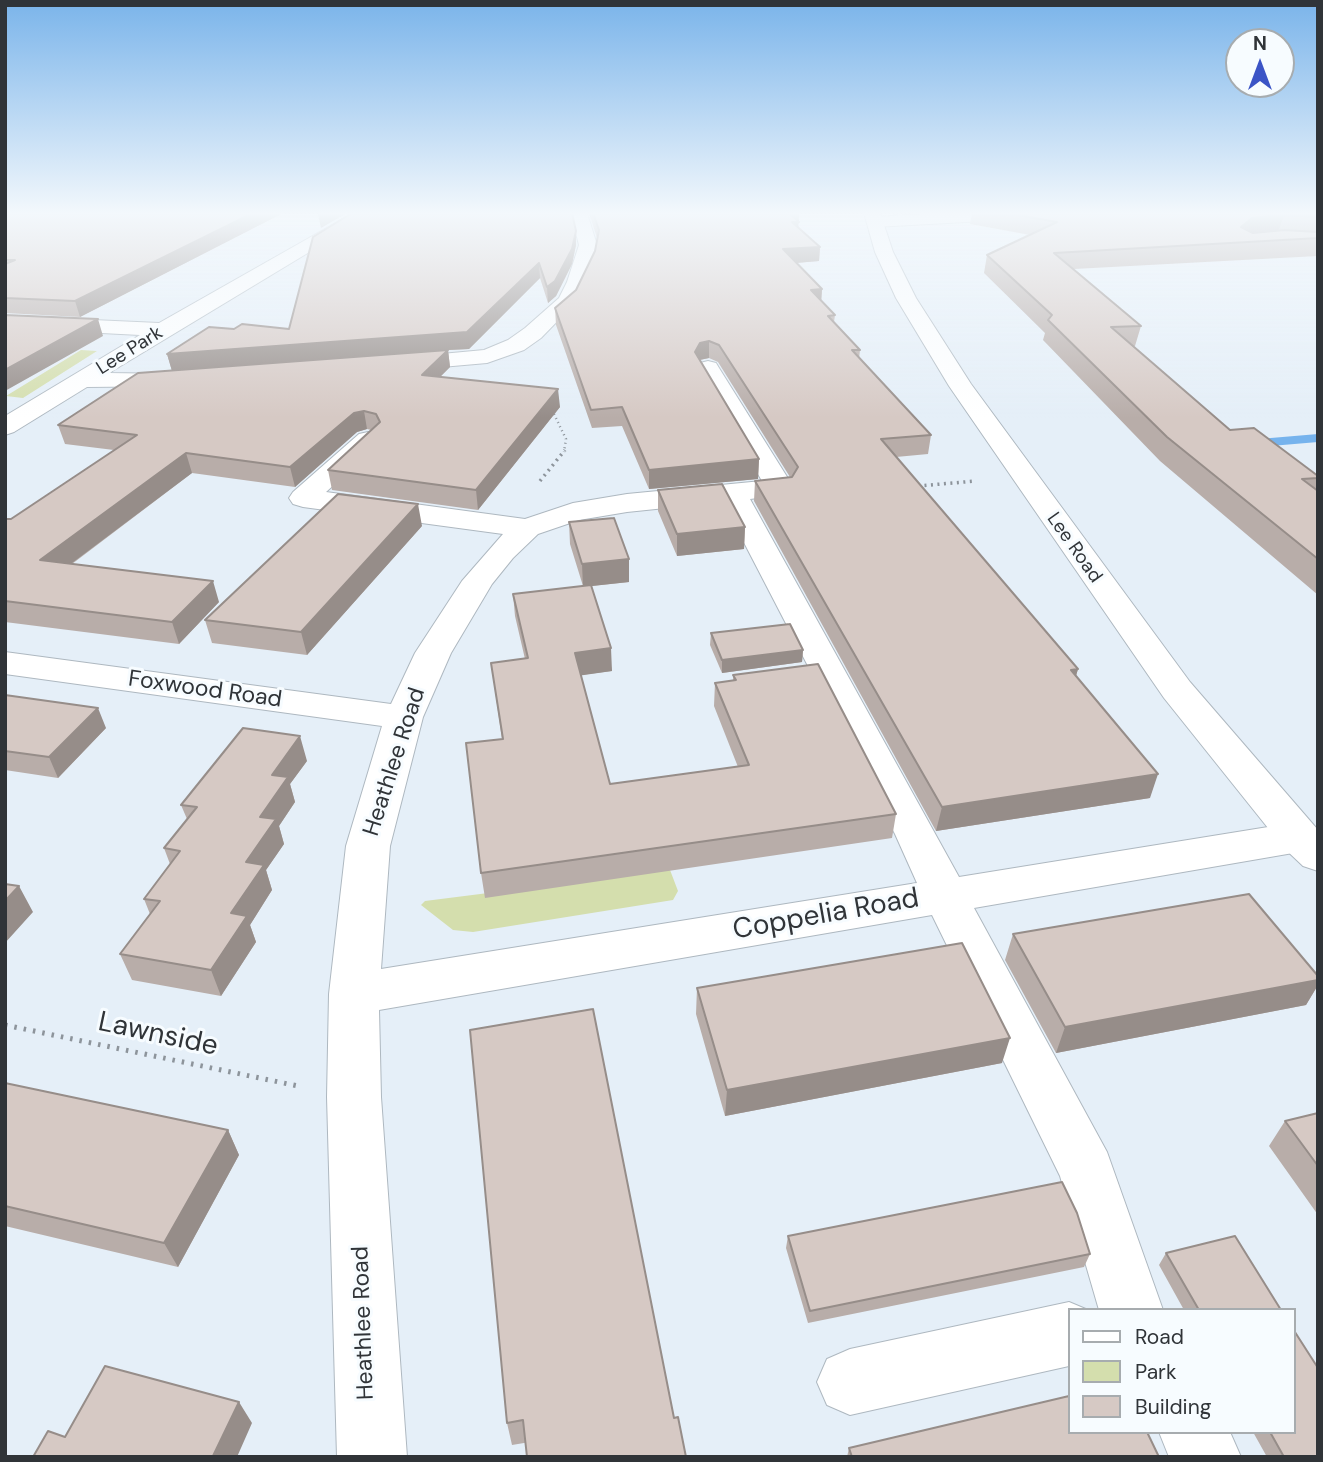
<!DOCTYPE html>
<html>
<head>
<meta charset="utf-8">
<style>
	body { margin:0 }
	#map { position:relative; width:1323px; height:1462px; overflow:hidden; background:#e5eff8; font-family:"DM Sans",sans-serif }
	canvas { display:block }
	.frame { position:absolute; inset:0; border:7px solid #303438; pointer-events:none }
	.legend { position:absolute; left:1068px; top:1308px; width:228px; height:126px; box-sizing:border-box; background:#f7fcff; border:2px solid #a7acaf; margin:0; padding:9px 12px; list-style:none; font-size:21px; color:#303438 }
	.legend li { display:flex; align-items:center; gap:14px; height:35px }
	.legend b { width:35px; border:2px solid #a7acaf }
	.north { position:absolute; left:1225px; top:28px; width:70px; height:70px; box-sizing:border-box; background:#f7fcff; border:2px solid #a7acaf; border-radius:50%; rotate:0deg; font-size:19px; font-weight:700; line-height:28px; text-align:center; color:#303438 }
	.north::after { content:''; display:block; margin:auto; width:24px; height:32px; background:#3b54c6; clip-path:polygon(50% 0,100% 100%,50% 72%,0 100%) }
</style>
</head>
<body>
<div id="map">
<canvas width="1323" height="1462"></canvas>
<div class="frame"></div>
<ul class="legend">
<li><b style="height:9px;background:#fff"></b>Road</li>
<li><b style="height:19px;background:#d4dead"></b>Park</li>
<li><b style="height:19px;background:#d6c9c4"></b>Building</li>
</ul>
<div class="north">N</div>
</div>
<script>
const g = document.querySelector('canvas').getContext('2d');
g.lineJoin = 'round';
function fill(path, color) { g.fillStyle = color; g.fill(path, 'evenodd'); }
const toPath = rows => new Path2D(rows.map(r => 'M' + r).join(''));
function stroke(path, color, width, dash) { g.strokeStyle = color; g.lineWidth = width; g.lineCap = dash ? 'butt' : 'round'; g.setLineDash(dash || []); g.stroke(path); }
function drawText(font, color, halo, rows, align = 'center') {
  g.font = font + ' "DM Sans",sans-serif'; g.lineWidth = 6; g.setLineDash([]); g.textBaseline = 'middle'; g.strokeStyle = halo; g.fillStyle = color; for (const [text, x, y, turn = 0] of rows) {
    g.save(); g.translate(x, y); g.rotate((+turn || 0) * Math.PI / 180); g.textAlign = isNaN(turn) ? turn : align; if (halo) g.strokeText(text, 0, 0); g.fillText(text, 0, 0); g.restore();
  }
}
fill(toPath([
	[81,350,97,351,23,398,6,396],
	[670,870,678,891,673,900,473,932,453,930,421,905,425,901]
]), '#d4dead');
fill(toPath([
	[1318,434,1318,442,1259,447,1253,443,1259,439,1318,434]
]), '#76b3ed');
const minor = toPath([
	[353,213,374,213,109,373,175,374,183,376,187,381,183,386,87,387,14,432,5,435,5,416,140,335,5,328,5,316,159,323,353,213],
	[571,213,587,213,597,245,587,282,577,301,541,338,524,350,487,363,396,371,388,369,385,364,388,359,484,350,508,340,525,328,559,298,567,282,579,245,571,213],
	[940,213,1047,213,1039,218,875,227,867,222,875,217,940,213],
	[708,361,716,363,719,368,794,488,790,494,750,499,959,877,1299,822,1314,826,1318,832,1318,842,1314,848,1299,852,974,908,1107,1152,1163,1310,1099,1310,1060,1176,932,915,379,1010,381,1097,407,1457,337,1457,327,1097,329,994,346,846,382,726,5,674,5,652,391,704,415,653,462,581,503,534,303,507,293,504,289,498,293,492,359,434,368,432,377,434,381,440,377,446,326,492,525,519,573,503,627,494,762,481,697,368,700,363,708,361],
	[723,502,895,834,917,883,381,969,390,846,423,717,451,653,492,584,513,558,538,534,579,520,627,512,723,502],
	[1069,1302,1088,1310,1069,1310,1069,1366,850,1415,827,1405,817,1382,827,1359,850,1349,1069,1302],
	[1159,1432,1230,1432,1241,1457,1169,1457,1159,1432]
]);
const major = toPath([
	[864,213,880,213,893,252,916,298,971,384,1190,682,1318,830,1318,871,1303,866,1284,848,1164,698,949,386,896,298,875,252,864,213]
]);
stroke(minor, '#aeb8c0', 2);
stroke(major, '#aeb8c0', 2);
stroke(toPath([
	[552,410,566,439,564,452]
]), '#8d949b', 2.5, [1, 3.5]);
stroke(toPath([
	[540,481,565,450],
	[918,486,976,481]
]), '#8d949b', 3.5, [2, 4.5]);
stroke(toPath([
	[5,1025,298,1086]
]), '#8d949b', 5, [2.5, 7]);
fill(minor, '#fff');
fill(major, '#fff');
fill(toPath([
	[5,213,283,213,80,317,5,313],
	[589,213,799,213,798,228,820,247,819,261,797,263,822,289,821,301,835,315,834,322,860,350,859,359,931,435,928,454,896,457,1078,669,1076,676,1150,798,936,831,754,501,755,481,790,477,718,362,709,358,700,360,759,459,758,479,649,489,622,426,592,428,556,325,555,308,576,290,595,251,597,238],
	[972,213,1318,213,1318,256,1074,269,1141,326,1135,346,1133,346,1230,430,1318,476,1318,484,1316,489,1318,491,1318,595,1160,461,1043,340,1045,333,984,273,987,255,1030,235,970,224],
	[576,245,572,264,556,296,548,303,540,278,469,349,448,350,450,367,440,377,560,407,478,510,332,490,328,470,371,430,367,429,357,432,295,487,192,473,72,564,219,602,179,644,5,622,5,519,11,519,114,450,65,444,58,425,172,371,167,354,234,329,289,329],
	[658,490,745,527,744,549,677,556,658,511],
	[569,522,629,582,591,586,612,671,581,675,610,784,738,767,714,706,715,683,733,681,733,675,896,814,892,838,485,898,481,873,502,739,491,663,525,659,515,616,513,594,583,586,570,544],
	[422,526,307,655,212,643,205,620],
	[711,633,803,650,802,662,722,673,710,645],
	[5,695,106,728,58,778,5,770],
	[307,761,290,784,295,802,279,826,284,844,266,870,272,890,250,925,256,942,221,996,132,980,120,954,150,914,144,899,170,864,164,848,187,819,181,805],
	[1013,934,1318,976,1318,985,1306,1005,1056,1053,1005,960],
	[697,988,1002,1063,725,1116,696,1014],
	[470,1030,674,1418,512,1445,507,1423],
	[5,1083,228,1130,239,1155,178,1267,5,1226],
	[1318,1113,1318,1215,1269,1146,1285,1121],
	[788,1236,1090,1254,1084,1267,808,1323,786,1248],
	[1166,1253,1281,1310,1184,1310,1159,1265],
	[1253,1432,1293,1432,1318,1457,1267,1457],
	[849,1448,1159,1457,847,1457]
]), '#b8ada9');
fill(toPath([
	[253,213,283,213,80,317,75,301],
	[320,213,347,213,321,228,318,214],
	[787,213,799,213,798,235],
	[1284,215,1278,232,1247,235,1241,227,1252,218],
	[576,231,576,245,572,264,556,296,548,303,547,287],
	[820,247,819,261,782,264,783,249],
	[539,263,540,278,469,349,448,350,450,367,424,393,172,371,167,354,467,332],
	[822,289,821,305,811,290],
	[98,319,103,336,5,391,5,370],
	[709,341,709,358,699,360,695,352,700,343],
	[558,389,560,407,478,510,476,490],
	[364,411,367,429,357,432,295,487,290,467,354,413],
	[186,453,192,473,48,581,40,560],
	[759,459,758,479,649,489,649,470],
	[418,504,422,526,307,655,301,632],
	[745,527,744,549,677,556,677,534],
	[629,559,629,582,583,587,582,564],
	[213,581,219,602,179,644,172,622],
	[611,648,612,671,577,676,575,653],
	[803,650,802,662,722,673,722,660],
	[1078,669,1071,692,1071,670],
	[98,708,106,728,58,778,49,757],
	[300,736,307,761,290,784,295,802,279,826,284,844,266,870,272,890,250,925,256,942,221,996,211,970,231,913,272,775],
	[1158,774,1150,798,936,831,942,807],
	[19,886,33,912,5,943,5,901],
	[1318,980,1318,985,1306,1005,1056,1053,1065,1027],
	[1010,1038,1002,1063,725,1116,727,1090],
	[228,1130,239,1155,178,1267,164,1243],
	[239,1402,252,1423,237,1457,214,1457,213,1456]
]), '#968d89');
const building = toPath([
	[5,213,253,213,75,301,5,298,5,264,15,260,5,260,5,213],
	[352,213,572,213,576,231,572,249,555,281,547,287,539,263,467,332,167,354,209,327,234,329,242,324,289,329,313,237,352,213],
	[593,213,789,213,799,222,792,222,820,247,783,249,822,289,811,290,835,315,828,316,860,350,852,350,931,435,881,439,1078,669,1071,670,1158,774,942,807,755,481,792,477,798,467,719,345,709,341,700,343,695,352,759,459,649,470,622,407,591,410,555,308,576,290,595,251,599,230,593,213],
	[1006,213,1318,213,1318,217,1284,215,1252,218,1241,227,1253,233,1284,230,1318,232,1318,238,1054,253,1141,326,1111,327,1230,430,1254,428,1318,476,1318,478,1302,479,1318,491,1318,559,1167,437,1048,320,1052,315,987,255,1057,222,1006,213],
	[5,315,98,319,5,370,5,315],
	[448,350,422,375,558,389,476,490,328,470,380,422,376,414,364,411,354,413,290,467,186,453,40,560,213,581,172,622,5,601,5,519,11,519,137,435,58,425,138,373,448,350],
	[722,484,745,527,677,534,658,490,722,484],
	[338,494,418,504,301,632,205,620,338,494],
	[614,518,629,559,582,564,569,522,614,518],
	[591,585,611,648,575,653,610,784,749,765,715,683,736,680,733,675,818,664,896,814,481,873,466,743,503,739,491,663,528,658,513,594,591,585],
	[790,624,803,650,722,660,711,633,790,624],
	[5,695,98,708,49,757,5,751,5,695],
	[243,728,300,736,272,775,288,777,260,817,276,819,246,862,264,865,231,913,247,916,211,970,120,954,160,901,144,899,180,851,164,848,197,807,181,805,243,728],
	[5,884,19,886,5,901,5,884],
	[1249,894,1318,976,1318,980,1065,1027,1013,934,1249,894],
	[962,943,1010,1038,727,1090,697,988,962,943],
	[593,1009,674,1418,678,1417,686,1457,527,1457,523,1420,507,1423,470,1030,593,1009],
	[5,1083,228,1130,164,1243,5,1206,5,1083],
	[1318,1113,1318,1166,1285,1121,1318,1113],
	[1062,1182,1077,1213,1090,1254,810,1311,788,1236,1062,1182],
	[1235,1236,1281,1310,1199,1310,1166,1253,1235,1236],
	[1293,1329,1318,1368,1318,1457,1284,1457,1270,1432,1293,1432,1293,1329],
	[105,1366,239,1402,213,1456,217,1457,33,1457,48,1431,65,1437,105,1366],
	[1069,1396,1069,1432,1147,1432,1159,1457,852,1457,849,1448,1069,1396]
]);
fill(building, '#d6c9c4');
stroke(building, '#968d89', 2);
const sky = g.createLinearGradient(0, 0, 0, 418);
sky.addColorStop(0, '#7ab4ea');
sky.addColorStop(0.51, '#f3f8fc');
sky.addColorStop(1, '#f3f8fc00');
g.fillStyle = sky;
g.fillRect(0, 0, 1323, 418);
drawText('19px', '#303438', '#f7fcff', [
	["Lee Park",130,351,-32],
	["Lee Road",1074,548,55]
]);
drawText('23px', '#303438', '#f7fcff', [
	["Foxwood Road",205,690,8],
	["Heathlee Road",395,762,-72],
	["Heathlee Road",364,1323,-92]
]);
drawText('28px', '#303438', '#f7fcff', [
	["Coppelia Road",826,915,-10],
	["Lawnside",158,1035,12]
]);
</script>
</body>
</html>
